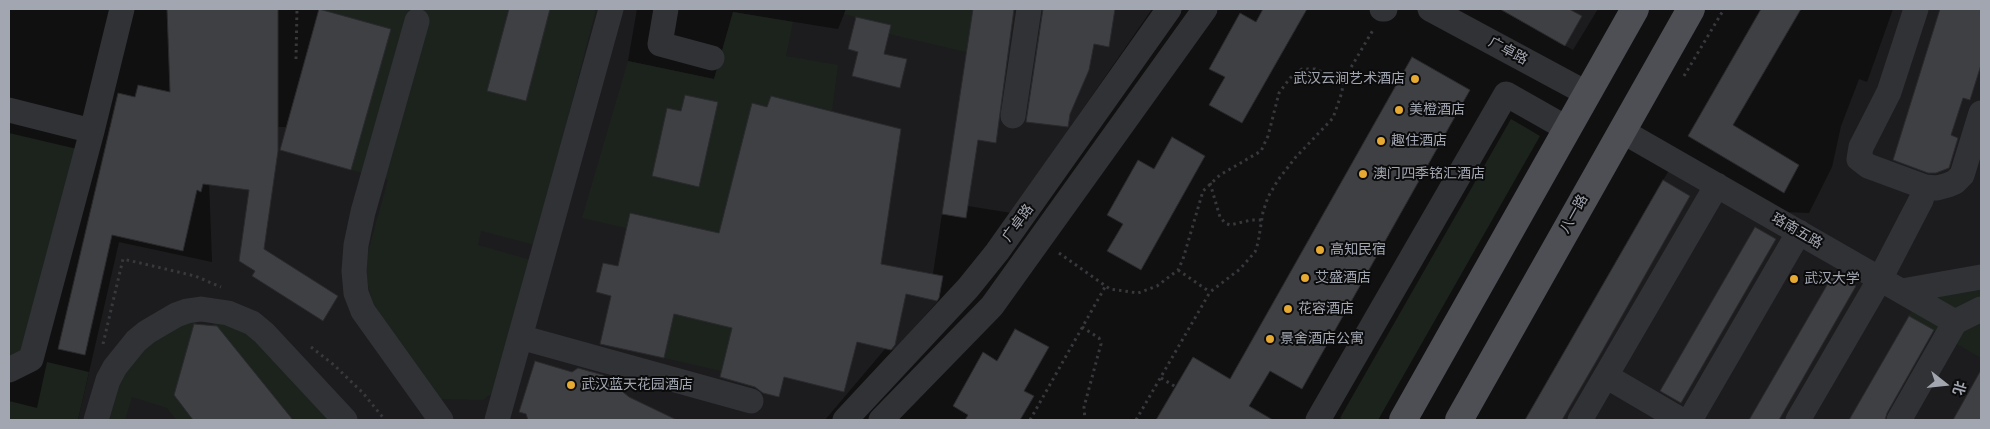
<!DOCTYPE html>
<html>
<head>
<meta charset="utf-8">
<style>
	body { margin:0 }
	#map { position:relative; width:1990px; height:429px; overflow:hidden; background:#101011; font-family:Cabin,"Noto Sans SC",sans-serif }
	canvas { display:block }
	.frame { position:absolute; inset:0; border:10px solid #a2a6b1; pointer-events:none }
	.north { position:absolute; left:1920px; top:359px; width:50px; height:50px; -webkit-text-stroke:4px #0b0b0c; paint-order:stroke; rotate:106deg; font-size:14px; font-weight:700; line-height:20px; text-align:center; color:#a2a6b1 }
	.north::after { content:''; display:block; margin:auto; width:18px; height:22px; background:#a2a6b1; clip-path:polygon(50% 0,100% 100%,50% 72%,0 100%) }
</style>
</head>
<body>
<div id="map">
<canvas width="1990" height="429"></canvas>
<div class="frame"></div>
<div class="north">北</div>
</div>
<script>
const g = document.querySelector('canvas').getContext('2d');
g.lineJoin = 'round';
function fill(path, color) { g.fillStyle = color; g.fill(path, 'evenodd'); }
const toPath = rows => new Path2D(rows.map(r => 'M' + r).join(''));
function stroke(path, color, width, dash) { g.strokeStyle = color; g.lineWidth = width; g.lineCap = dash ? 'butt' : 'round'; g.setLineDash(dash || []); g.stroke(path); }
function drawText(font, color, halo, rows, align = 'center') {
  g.font = font + ' Cabin,"Noto Sans SC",sans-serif'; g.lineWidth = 4; g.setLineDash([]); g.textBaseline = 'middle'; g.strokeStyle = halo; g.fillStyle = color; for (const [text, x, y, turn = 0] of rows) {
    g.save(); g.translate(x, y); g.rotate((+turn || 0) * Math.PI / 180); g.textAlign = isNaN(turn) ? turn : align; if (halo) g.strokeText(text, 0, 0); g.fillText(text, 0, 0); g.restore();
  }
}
fill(toPath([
	[319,9,637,9,628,61,714,79,733,12,838,29,846,9,1152,9,1011,213,968,206,965,218,942,214,933,274,943,276,938,301,894,350,885,349,825,420,78,420,119,242,212,262,207,127,286,127],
	[1499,9,1598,9,1573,50],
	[1893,9,1981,9,1981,420,1525,420,1680,151,1786,212,1809,213,1832,167,1841,126,1859,79,1867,82]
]), '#1c1c1e');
fill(toPath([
	[319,9,509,9,487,91,525,101,550,9,596,9,535,245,481,231,478,245,531,260,496,390,483,400,433,399,372,301,365,274,366,259,388,180,351,170,391,29],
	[846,9,973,9,966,52,889,34,856,17,844,14],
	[733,12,793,22,786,56,838,65,832,111,813,106,805,135,797,104,771,96,767,107,752,104,698,319,732,328,721,371,664,358,693,227,630,213,626,228,582,218,628,61,714,79],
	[685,95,718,102,699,187,652,176,667,108,681,111],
	[1511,119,1540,136,1378,420,1344,420,1340,418],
	[9,133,77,149,25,349,9,357],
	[1981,286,1981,358,1909,316,1920,296],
	[196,321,174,394,193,420,177,420,167,408,132,397,125,420,104,420,112,392,135,356,171,328],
	[211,321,243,330,252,336,332,420,293,420],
	[47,362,89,372,78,420,9,420,9,401,37,408]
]), '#1c231d');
const building = toPath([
	[167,9,278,9,278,151,264,249,338,296,323,321,252,276,255,271,239,261,249,190,203,184,201,192,197,190,183,251,112,235,85,355,58,349,118,93,135,97,138,85,170,92,167,9],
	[319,9,391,29,351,170,280,150,319,9],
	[509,9,550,9,526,101,487,91,509,9],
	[973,9,1014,9,996,143,978,140,966,218,942,214,973,9],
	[1043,9,1115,9,1109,47,1094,44,1089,70,1070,114,1068,127,1026,122,1043,9],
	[1263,9,1307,9,1242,123,1209,105,1225,77,1209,69,1240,13,1256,22,1263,9],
	[1500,9,1569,9,1582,16,1565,46,1500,9],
	[1761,9,1801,9,1733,125,1799,165,1784,193,1688,136,1761,9],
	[1940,9,1981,9,1981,65,1970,100,1963,98,1951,135,1958,138,1949,168,1936,173,1928,173,1893,160,1940,9],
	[856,17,891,25,884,54,907,59,900,88,852,76,858,52,848,49,856,17],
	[1412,57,1470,90,1302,389,1270,371,1249,406,1273,420,1156,420,1193,357,1230,379,1412,57],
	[685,95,718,102,699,187,652,176,667,108,681,111,685,95],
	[771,96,901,129,881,264,943,276,939,298,937,301,906,294,895,345,891,350,857,342,844,392,784,377,779,397,763,393,755,387,720,377,732,328,674,314,664,358,600,344,611,296,596,292,603,263,618,266,630,213,719,233,752,103,767,107,771,96],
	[1172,137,1205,156,1141,270,1107,251,1123,224,1107,215,1138,160,1154,169,1172,137],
	[1663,180,1690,196,1597,360,1562,420,1525,420,1663,180],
	[1755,227,1776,239,1681,403,1660,391,1755,227],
	[1834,273,1856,286,1779,420,1749,420,1834,273],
	[1909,316,1934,330,1887,413,1885,420,1849,420,1909,316],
	[194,324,217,326,293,420,193,420,174,395,194,324],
	[1015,329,1049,347,1024,391,1034,396,1020,420,965,420,968,415,953,406,983,352,997,361,1015,329],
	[535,361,572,372,578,368,603,375,629,397,677,420,528,420,526,414,519,412,535,361],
	[1981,370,1981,420,1953,420,1981,370]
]);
fill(building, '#3f4044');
stroke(building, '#2a2a2d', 1);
stroke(toPath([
	[296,59,297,9],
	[1684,76,1724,9],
	[1210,183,1220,217,1225,223,1230,225,1251,220,1262,220],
	[1059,253,1110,289,1138,293,1157,286,1178,270,1183,259,1203,191,1220,175,1261,151,1268,136,1279,93,1290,78,1302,69,1315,69,1343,81],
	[1178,270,1210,292],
	[1082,327,1099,338,1101,344,1084,407,1085,420],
	[103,344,123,259,195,276,221,287],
	[311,347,334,365,363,393,385,420],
	[1161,378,1176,387],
	[1030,420,1105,287],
	[1136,420,1210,292,1240,269,1255,252,1258,243,1263,212,1268,197,1278,180,1295,158,1333,118,1342,92,1343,81,1373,30]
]), '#37393d', 3, [2.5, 4]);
stroke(toPath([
	[666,9,660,44,712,58],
	[1382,9,1385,9],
	[1430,9,1586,93],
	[1916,9,1889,92,1861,147,1859,159,1868,166,1925,187,1937,188,1948,185,1955,182,1962,175,1981,113],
	[417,21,363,212,356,245,354,271,356,293,363,311,441,420],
	[9,110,92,131,122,9],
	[1013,116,1029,9],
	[1622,131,1955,322],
	[1902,291,1981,277],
	[520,337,751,401],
	[9,370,31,359,92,131],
	[1606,376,1681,420],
	[96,420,108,380,115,367,136,341,147,332,176,315,187,311,201,309,228,313,252,323,264,333,345,420],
	[497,420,611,9],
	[845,420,968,288,997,252,1169,9],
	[881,420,992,306,1205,9],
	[1318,420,1506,94,1566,128],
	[1580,420,1717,185],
	[1690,420,1799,232],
	[1798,420,1880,279,1921,200,1925,187],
	[1899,420,1955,322,1981,309]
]), '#313236', 25);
stroke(toPath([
	[1403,420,1635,9],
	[1459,420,1691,9]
]), '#4d4f54', 28);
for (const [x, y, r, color] of [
	[1415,79,5,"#e6a932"],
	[1399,110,5,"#e6a932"],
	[1381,141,5,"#e6a932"],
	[1363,174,5,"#e6a932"],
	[1320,250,5,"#e6a932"],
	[1305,278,5,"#e6a932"],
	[1794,279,5,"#e6a932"],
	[1288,309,5,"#e6a932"],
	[1270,339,5,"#e6a932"],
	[571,385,5,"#e6a932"]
]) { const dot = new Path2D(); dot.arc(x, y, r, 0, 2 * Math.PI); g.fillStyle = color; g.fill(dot); stroke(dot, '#0b0b0c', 2); }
drawText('14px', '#a2a6b1', '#0b0b0c', [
	["广卓路",1508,51,28],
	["八一路",1574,214,-61],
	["广卓路",1018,223,-54],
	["珞南五路",1797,231,30]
]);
drawText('14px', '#a2a6b1', '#0b0b0c', [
	["武汉云涧艺术酒店",1405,79,"right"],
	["美橙酒店",1409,110],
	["趣住酒店",1391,141],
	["澳门四季铭汇酒店",1373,174],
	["高知民宿",1330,250],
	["艾盛酒店",1315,278],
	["武汉大学",1804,279],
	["花容酒店",1298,309],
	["景舍酒店公寓",1280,339],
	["武汉蓝天花园酒店",581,385]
], 'left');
</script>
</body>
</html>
